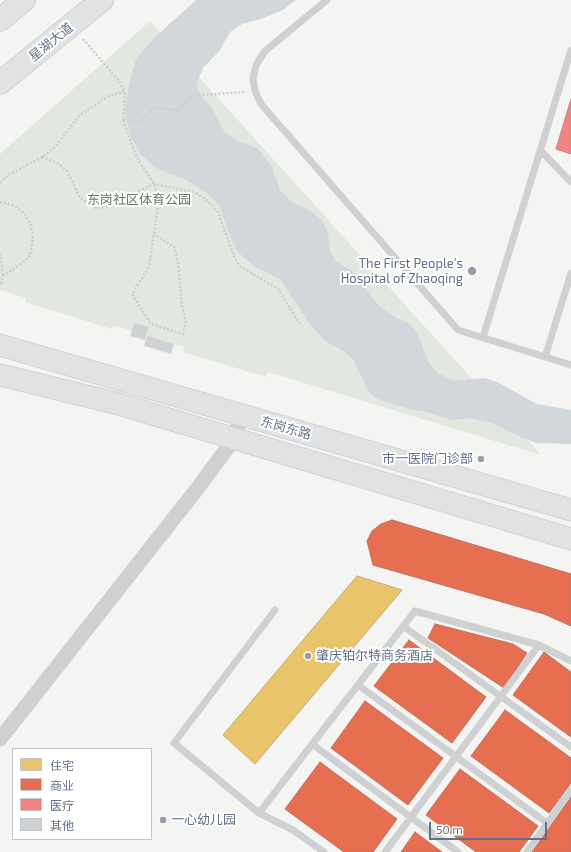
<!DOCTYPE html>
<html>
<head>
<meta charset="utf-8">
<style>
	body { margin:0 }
	#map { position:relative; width:571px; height:852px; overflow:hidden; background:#f4f4f2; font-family:"Exo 2","Noto Sans SC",sans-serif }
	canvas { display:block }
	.legend { position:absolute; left:12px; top:748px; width:140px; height:92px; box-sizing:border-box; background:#fff; border:1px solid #c0c6ce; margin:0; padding:5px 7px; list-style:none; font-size:12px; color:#627085 }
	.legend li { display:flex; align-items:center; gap:8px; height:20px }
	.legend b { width:20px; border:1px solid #c0c6ce }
	.scale { position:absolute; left:429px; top:822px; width:118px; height:18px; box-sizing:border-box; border:2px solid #627085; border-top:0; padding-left:5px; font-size:12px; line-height:14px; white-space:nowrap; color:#627085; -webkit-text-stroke:3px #fff; paint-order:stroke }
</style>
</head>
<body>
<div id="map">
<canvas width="571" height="852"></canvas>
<ul class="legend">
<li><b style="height:11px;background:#e9c46a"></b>住宅</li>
<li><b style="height:11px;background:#e76f51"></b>商业</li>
<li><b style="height:11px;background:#f28482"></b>医疗</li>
<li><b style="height:11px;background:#d0d1d2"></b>其他</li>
</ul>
<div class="scale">50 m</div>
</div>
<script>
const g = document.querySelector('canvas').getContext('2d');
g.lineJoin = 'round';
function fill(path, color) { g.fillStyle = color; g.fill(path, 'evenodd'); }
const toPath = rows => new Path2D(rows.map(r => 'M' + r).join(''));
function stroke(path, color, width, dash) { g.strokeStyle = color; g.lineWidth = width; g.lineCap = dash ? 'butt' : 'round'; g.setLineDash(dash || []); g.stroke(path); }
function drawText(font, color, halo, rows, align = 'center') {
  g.font = font + ' "Exo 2","Noto Sans SC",sans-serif'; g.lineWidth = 4; g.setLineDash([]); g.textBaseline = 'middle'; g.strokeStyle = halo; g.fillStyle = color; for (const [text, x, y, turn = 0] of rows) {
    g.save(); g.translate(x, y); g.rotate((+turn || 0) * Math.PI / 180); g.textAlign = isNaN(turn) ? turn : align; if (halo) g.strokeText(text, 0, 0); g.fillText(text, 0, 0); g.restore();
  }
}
fill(toPath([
	[150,21,207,86,541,455,268,372,266,377,183,352,184,347,113,325,112,329,25,302,26,298,0,290,0,154]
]), '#e2e7e0');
fill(toPath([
	[196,0,296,0,283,10,261,19,242,24,230,32,220,50,203,68,196,85,201,96,211,107,225,133,238,141,257,148,271,165,280,190,292,202,309,210,322,220,328,233,330,252,335,260,354,273,379,306,395,317,408,323,417,333,429,363,438,373,454,381,484,378,497,382,537,404,571,410,571,444,536,443,516,435,492,423,471,418,452,420,423,411,413,410,380,400,369,393,353,359,342,350,325,341,310,324,280,279,254,266,238,252,231,238,219,205,207,193,186,180,158,169,142,156,131,137,125,114,129,84,136,59,154,38]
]), '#d1d7db');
const homes = toPath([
	[357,576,402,590,255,764,223,735,357,576]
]);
fill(homes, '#e9c46a');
stroke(homes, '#c0ab72', 1);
const shops = toPath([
	[392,520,571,574,571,626,544,614,373,565,367,541,372,531,381,524,392,520],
	[435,624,513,644,527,653,504,688,428,638,435,624],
	[409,640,486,697,452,743,374,686,409,640],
	[544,652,571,672,571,737,513,695,544,652],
	[365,701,443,758,408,805,331,748,365,701],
	[505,710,571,758,571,783,549,813,471,756,505,710],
	[320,762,397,819,373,852,344,852,285,809,320,762],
	[460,769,538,826,519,852,476,852,426,815,460,769],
	[571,797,571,852,532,852,571,797],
	[415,832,442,852,401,852,415,832]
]);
fill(shops, '#e76f51');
stroke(shops, '#bf6f61', 1);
const health = toPath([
	[571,99,571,154,556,149,571,99]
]);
fill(health, '#f28482');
stroke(health, '#c77e83', 1);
const building = toPath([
	[134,322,149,327,145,340,130,336,134,322],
	[147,335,174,344,171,354,144,346,147,335]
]);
fill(building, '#d0d1d2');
stroke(building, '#e4e4e2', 1);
const secondary = toPath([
	[0,345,571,510],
	[0,375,115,403,571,539]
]);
const primary = toPath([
	[0,20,24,0],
	[0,83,102,0]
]);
stroke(secondary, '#d0d2d3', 23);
stroke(primary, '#cfd1d1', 24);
stroke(toPath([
	[83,39,119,81,124,91,125,98,123,120,137,158,154,184,159,198,154,234,149,267,132,294,151,324,183,334,186,321,182,307,178,262,174,247,154,234],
	[123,120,140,122,154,108,179,110,191,96,244,92],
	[42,157,59,164,67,171,80,198,96,208,106,207,154,184,194,192,208,201,218,212,235,259,241,267,278,289,300,324],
	[0,183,8,175,42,157,56,146,79,116,107,97,124,91],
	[0,202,15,206,25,214,30,223,33,236,31,254,25,261,3,276,0,286],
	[0,253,3,276]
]), '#cccdcd', 2.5, [2, 2]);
stroke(toPath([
	[327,0,265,51,256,65,253,78,255,91,261,104,458,330,571,365],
	[540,150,571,182],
	[483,337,571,50],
	[545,357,571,273],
	[275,610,174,743,259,813,293,830,324,852],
	[403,626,571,747],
	[358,685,547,823],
	[312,744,458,852],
	[259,813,415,611,539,645,571,661],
	[385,852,539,645],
	[527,852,571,790]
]), '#cfd0d1', 7);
stroke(toPath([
	[0,739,197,489,234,439,241,415]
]), '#cfd0d1', 15);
stroke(secondary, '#e1e2e3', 21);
stroke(primary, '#e1e2e3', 22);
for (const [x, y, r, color] of [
	[472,271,5,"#959eab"],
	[481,459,4,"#959eab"],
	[308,656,4,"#959eab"],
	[163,820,4,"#959eab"]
]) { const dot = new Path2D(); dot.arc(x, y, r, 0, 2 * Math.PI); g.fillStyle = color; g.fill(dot); stroke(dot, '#fff', 1.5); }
drawText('13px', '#627085', '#fff', [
	["星湖大道",51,42,-39],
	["东岗东路",286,428,16]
]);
drawText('13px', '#627b61', '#fff', [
	["东岗社区体育公园",139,200]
]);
drawText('13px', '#627085', '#fff', [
	["The First People's",463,264],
	["Hospital of Zhaoqing",463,279],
	["市一医院门诊部",473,459],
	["肇庆铂尔特商务酒店",316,656,"left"],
	["一心幼儿园",171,820,"left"]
], 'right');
</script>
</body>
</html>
